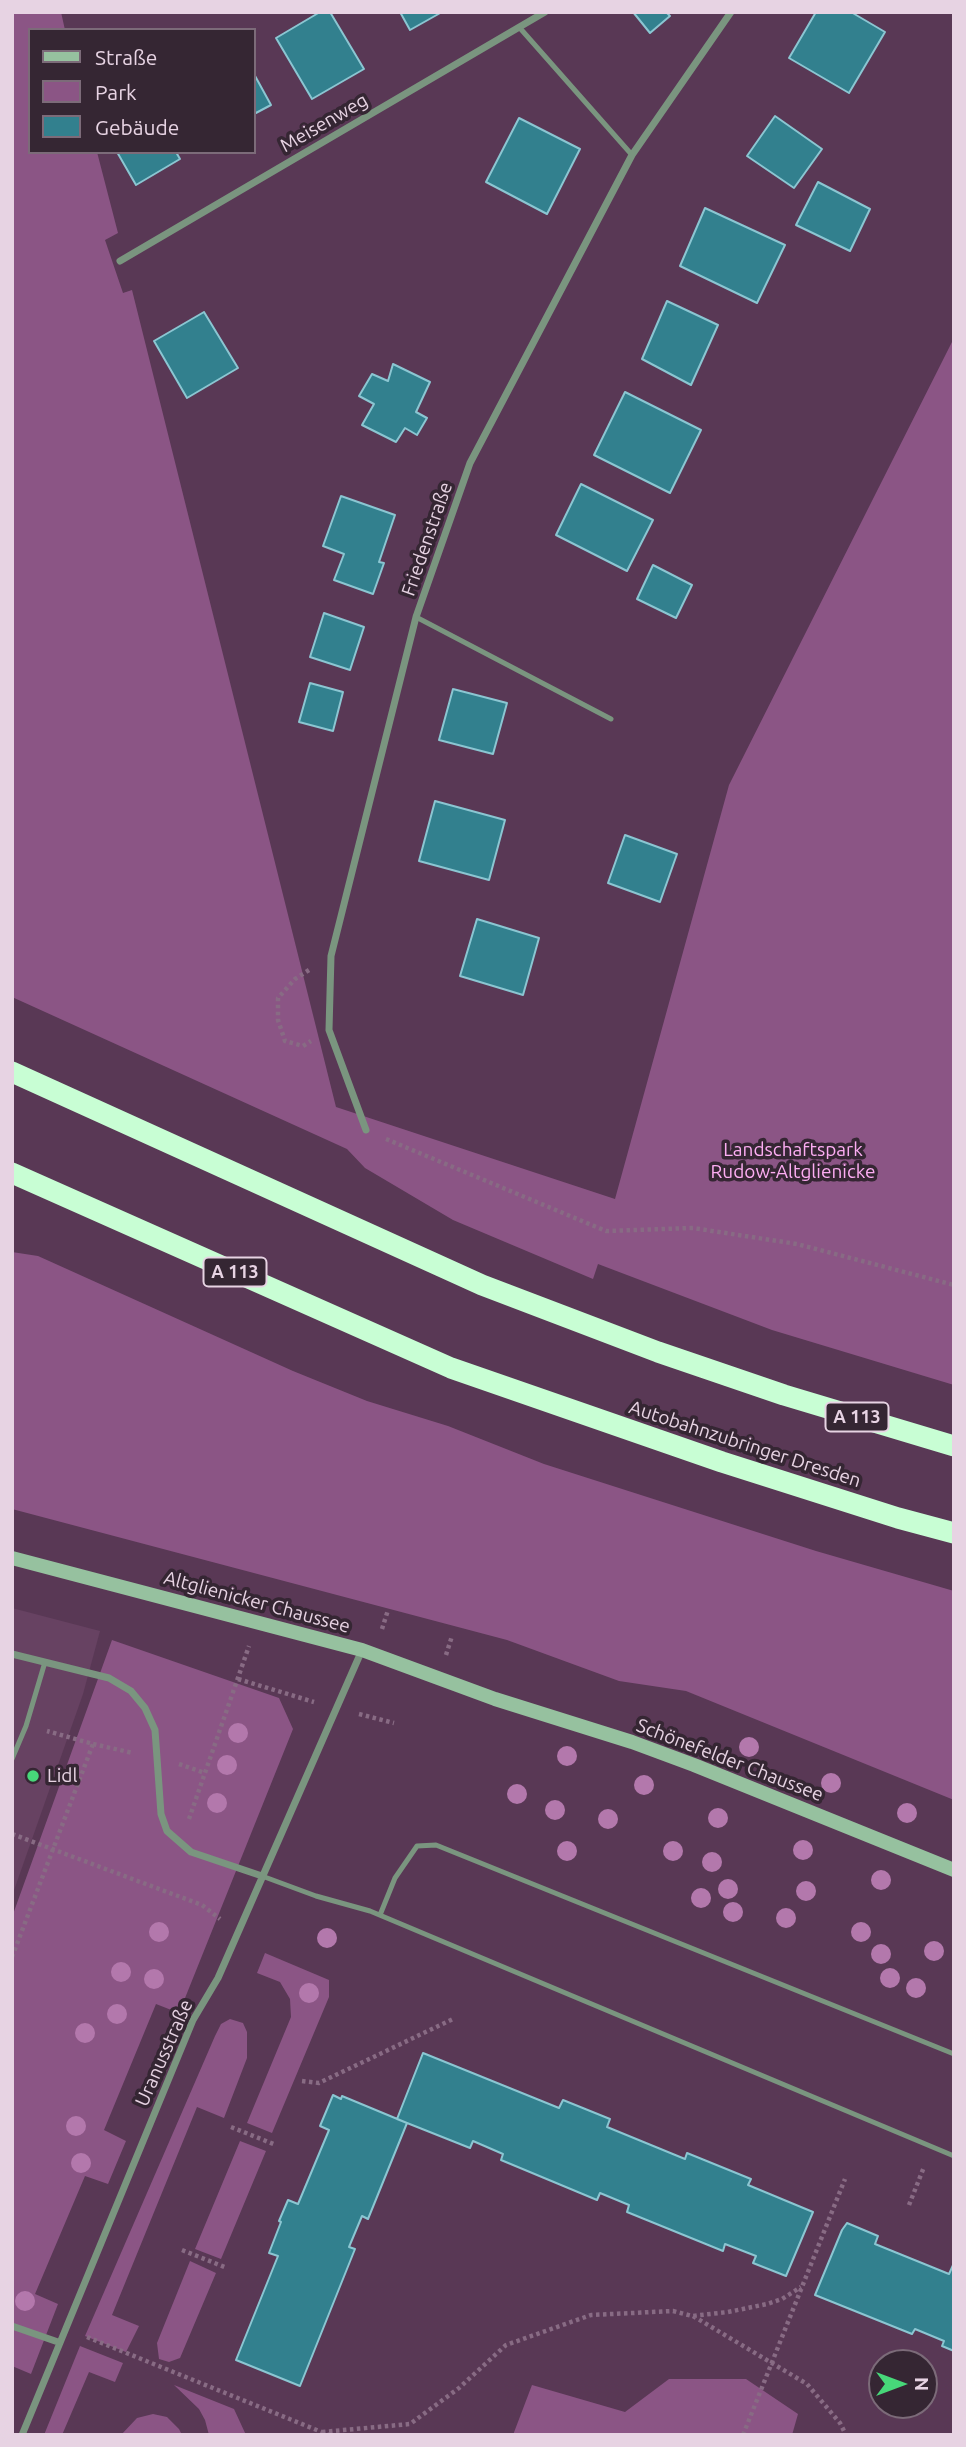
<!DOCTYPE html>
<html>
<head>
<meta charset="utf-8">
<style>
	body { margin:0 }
	#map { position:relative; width:966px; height:2447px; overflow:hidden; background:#593855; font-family:Ubuntu,sans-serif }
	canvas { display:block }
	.frame { position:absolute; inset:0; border:14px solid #e7d3e3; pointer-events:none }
	.legend { position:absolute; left:28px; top:28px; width:228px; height:126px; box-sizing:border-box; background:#352633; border:2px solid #7c6b79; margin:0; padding:9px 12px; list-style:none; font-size:21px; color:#e7d3e3 }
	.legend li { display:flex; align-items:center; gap:14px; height:35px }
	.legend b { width:35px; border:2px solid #7c6b79 }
	.north { position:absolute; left:868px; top:2349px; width:70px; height:70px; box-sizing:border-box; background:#352633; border:2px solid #7c6b79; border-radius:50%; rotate:90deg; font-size:19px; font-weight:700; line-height:28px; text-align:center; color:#e7d3e3 }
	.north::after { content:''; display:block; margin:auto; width:24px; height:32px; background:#47d779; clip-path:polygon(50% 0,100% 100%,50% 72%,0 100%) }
</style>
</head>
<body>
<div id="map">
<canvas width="966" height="2447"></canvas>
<div class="frame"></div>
<ul class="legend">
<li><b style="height:9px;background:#96c19f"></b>Straße</li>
<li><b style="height:19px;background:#8b5585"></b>Park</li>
<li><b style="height:19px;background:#32808e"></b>Gebäude</li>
</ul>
<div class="north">N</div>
</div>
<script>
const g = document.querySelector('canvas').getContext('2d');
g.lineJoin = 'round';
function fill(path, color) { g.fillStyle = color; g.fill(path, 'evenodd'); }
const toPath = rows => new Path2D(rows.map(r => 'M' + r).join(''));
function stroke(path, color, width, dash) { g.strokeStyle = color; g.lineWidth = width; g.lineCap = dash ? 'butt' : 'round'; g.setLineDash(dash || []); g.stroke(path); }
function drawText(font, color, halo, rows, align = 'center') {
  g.font = font + ' Ubuntu,sans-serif'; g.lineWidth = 7; g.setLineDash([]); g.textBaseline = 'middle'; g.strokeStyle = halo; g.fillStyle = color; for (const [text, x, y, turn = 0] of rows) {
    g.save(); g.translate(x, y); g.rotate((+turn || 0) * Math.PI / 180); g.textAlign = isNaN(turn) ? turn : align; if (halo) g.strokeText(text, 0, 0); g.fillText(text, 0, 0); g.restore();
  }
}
fill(toPath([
	[12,1608,100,1631,83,1694,12,1896]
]), '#674262');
fill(toPath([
	[12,12,61,12,65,30,30,30,30,152,97,152,118,233,105,240,123,293,132,290,336,1107,615,1199,729,785,954,338,954,1385,772,1330,598,1264,593,1279,453,1220,365,1168,347,1149,12,997],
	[12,1252,38,1256,293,1371,367,1401,448,1426,544,1464,816,1551,954,1591,954,1800,686,1691,619,1681,507,1640,12,1509],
	[112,1640,279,1698,293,1729,179,2013,156,2004,104,2130,126,2141,108,2184,85,2176,35,2294,58,2304,31,2374,12,2366,12,1917],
	[265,1953,329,1980,329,1997,272,2133,247,2123,291,2017,290,1999,280,1982,257,1973],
	[230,2019,243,2023,247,2032,247,2058,224,2118,197,2107,112,2315,139,2326,126,2352,85,2336,215,2036,221,2024],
	[240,2141,266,2151,221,2259,195,2249],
	[190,2261,216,2273,180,2358,169,2362,159,2359,157,2343],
	[80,2346,123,2363,115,2382,89,2372,62,2435,44,2435],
	[669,2379,746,2379,798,2414,792,2435,513,2435,532,2385,625,2412],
	[174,2385,234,2409,246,2435,209,2435,205,2420,199,2409],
	[153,2414,167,2417,179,2429,182,2435,121,2435,137,2418]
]), '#8b5585');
const building = toPath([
	[320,12,330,12,364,69,312,99,276,38,320,12],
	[400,12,442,12,410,30,400,12],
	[633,12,666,12,670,16,650,33,633,12],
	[816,12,851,12,885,32,849,93,789,58,816,12],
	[254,74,271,105,254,114,254,74],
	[775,116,822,149,794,188,747,156,775,116],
	[519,118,580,149,547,214,486,182,519,118],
	[117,152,176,152,180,159,136,185,117,152],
	[818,182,870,209,850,251,796,225,818,182],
	[705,208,785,245,757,303,680,266,705,208],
	[667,301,718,325,691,385,642,359,667,301],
	[204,312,238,368,187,398,154,341,204,312],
	[393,364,430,382,416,412,427,418,417,435,405,428,396,442,362,425,374,404,359,396,372,374,388,381,393,364],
	[625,392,701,430,670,493,594,455,625,392],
	[581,484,653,520,627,571,556,535,581,484],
	[341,496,395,515,379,562,384,563,373,594,334,580,344,554,323,546,341,496],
	[653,565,692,585,676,618,637,599,653,565],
	[324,613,364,627,350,670,310,657,324,613],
	[310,683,343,692,333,731,299,722,310,683],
	[453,689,507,703,493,754,439,740,453,689],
	[435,801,505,820,489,880,419,861,435,801],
	[625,835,677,854,660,902,608,883,625,835],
	[477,919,539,938,523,995,460,976,477,919],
	[423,2053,559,2108,563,2100,610,2119,607,2127,685,2159,687,2153,751,2179,748,2185,813,2212,786,2276,753,2263,756,2256,725,2244,723,2251,627,2212,629,2205,600,2193,597,2200,501,2160,503,2154,473,2141,470,2148,397,2119,423,2053],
	[333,2095,341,2099,342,2096,407,2123,368,2219,362,2216,349,2247,355,2249,300,2386,236,2360,278,2256,269,2253,281,2222,279,2221,288,2200,298,2204,329,2130,320,2126,333,2095],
	[847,2223,878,2236,875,2244,949,2274,954,2263,954,2351,942,2346,944,2341,915,2329,912,2334,815,2295,842,2230,847,2223]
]);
fill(building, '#32808e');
stroke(building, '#8bc6d2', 2);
stroke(toPath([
	[309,970,295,979,278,998,278,1020,285,1041,303,1046,311,1041],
	[386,1139,606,1231,693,1228,797,1244,954,1285],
	[382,1629,388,1610],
	[446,1655,452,1636],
	[238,1679,314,1702],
	[359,1714,394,1723],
	[93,1744,133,1753],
	[179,1764,205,1773],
	[189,1819,249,1646],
	[12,1834,202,1905,220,1919],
	[12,1957,93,1744,47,1731],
	[302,2081,319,2083,453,2019],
	[231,2127,276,2145],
	[909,2205,924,2167],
	[182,2250,227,2268],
	[693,2316,807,2384,840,2423,846,2435],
	[87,2337,329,2435],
	[322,2432,410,2424,459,2388,506,2345,591,2315,673,2311,692,2316,728,2312,767,2304,782,2299,801,2287],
	[743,2435,845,2179]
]), '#886b84', 4.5, [3.5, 3.5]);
stroke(toPath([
	[519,27,632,155],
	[416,617,611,719],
	[12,1759,26,1726,45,1662],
	[262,1876,316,1896,370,1911,954,2156],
	[380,1915,395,1878,417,1846,436,1845,954,2054]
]), '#7a957f', 5);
stroke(toPath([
	[120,261,545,12],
	[366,1130,329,1030,331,956,416,617,470,463,632,155,731,12],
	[12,1654,109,1678,131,1691,145,1708,155,1730,161,1814,167,1831,191,1852,262,1876],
	[12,2326,58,2342],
	[22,2435,193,2020,218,1978,362,1650]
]), '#7a957f', 7);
stroke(toPath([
	[12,1558,362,1650,495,1699,632,1742,694,1765,954,1870]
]), '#96c19f', 14);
stroke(toPath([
	[12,1072,482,1285,658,1352,784,1395,954,1446],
	[12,1173,451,1368,722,1462,898,1518,954,1533]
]), '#c8fed4', 21);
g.fillStyle = '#b378ac';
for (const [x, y] of [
	[238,1733],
	[749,1747],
	[567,1756],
	[227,1765],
	[831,1783],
	[644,1785],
	[517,1794],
	[217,1803],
	[555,1810],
	[907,1813],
	[718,1818],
	[608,1819],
	[803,1850],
	[567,1851],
	[673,1851],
	[712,1862],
	[881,1880],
	[728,1889],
	[806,1891],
	[701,1898],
	[733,1912],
	[786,1918],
	[159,1932],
	[861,1932],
	[327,1938],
	[934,1951],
	[881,1954],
	[121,1972],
	[890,1978],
	[154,1979],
	[916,1988],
	[309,1993],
	[117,2014],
	[85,2033],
	[76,2126],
	[81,2163],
	[25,2301]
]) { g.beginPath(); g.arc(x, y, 10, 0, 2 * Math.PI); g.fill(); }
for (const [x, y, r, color] of [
	[33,1776,7,"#47d779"]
]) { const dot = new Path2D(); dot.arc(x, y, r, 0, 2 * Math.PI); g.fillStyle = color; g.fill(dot); stroke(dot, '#352633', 2.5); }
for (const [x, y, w] of [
	[235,1272,63],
	[857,1417,63]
]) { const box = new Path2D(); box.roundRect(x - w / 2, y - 14.5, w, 29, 5); g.fillStyle = '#352633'; g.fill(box); stroke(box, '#e7d3e3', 2); }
drawText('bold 18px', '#e7d3e3', null, [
	["A 113",235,1272],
	["A 113",857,1417]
]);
drawText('19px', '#e7d3e3', '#352633', [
	["Meisenweg",324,123,-30],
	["Friedenstraße",427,539,-71],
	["Autobahnzubringer Dresden",745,1444,18],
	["Altglienicker Chaussee",257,1602,15],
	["Schönefelder Chaussee",730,1760,21],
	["Uranusstraße",164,2053,-66]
]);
drawText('19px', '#fdadf3', '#352633', [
	["Landschaftspark",793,1150],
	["Rudow-Altglienicke",793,1172]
]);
drawText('19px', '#e7d3e3', '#352633', [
	["Lidl",47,1776]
], 'left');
</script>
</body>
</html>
